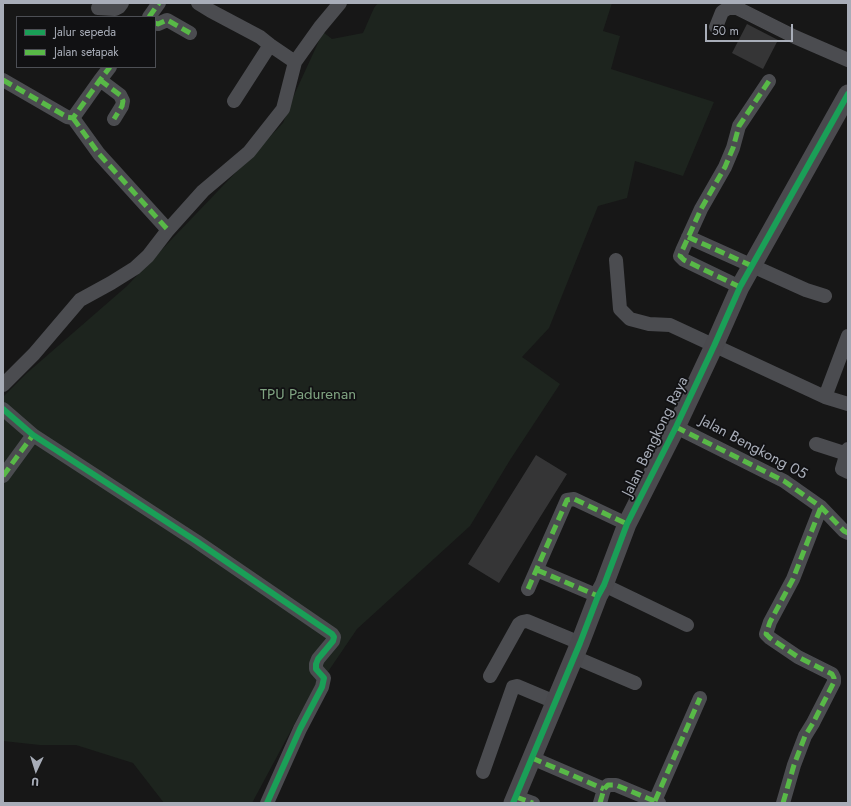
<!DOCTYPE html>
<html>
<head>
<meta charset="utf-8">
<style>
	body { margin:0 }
	#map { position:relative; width:851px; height:806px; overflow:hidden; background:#171717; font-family:Jost,sans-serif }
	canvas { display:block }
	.frame { position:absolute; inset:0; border:4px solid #a8adb8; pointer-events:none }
	.legend { position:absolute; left:16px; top:16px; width:140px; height:52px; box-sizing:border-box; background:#111113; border:1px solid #4d4f55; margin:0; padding:5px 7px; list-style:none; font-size:12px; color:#a8adb8 }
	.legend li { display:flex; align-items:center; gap:8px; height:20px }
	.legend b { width:20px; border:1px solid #4d4f55 }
	.north { position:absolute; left:16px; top:750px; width:40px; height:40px; -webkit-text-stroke:3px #111113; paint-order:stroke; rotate:184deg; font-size:11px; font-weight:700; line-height:16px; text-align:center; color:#a8adb8 }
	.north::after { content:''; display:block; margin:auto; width:14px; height:18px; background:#a8adb8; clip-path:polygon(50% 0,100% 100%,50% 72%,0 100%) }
	.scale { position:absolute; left:705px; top:24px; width:88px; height:18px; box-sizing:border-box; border:2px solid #a8adb8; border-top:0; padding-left:5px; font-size:12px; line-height:14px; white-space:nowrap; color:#a8adb8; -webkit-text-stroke:3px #111113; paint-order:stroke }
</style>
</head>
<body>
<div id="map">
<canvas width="851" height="806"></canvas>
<div class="frame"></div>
<ul class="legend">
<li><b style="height:5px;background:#1a9f57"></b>Jalur sepeda</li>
<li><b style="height:5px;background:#58b947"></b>Jalan setapak</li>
</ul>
<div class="north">U</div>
<div class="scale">50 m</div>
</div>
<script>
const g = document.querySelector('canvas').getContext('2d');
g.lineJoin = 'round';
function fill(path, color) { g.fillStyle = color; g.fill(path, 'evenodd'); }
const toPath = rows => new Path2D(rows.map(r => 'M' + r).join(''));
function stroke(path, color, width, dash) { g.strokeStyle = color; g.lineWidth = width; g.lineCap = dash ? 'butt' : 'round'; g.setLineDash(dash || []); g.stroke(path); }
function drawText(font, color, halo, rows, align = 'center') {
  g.font = font + ' Jost,sans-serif'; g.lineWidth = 3.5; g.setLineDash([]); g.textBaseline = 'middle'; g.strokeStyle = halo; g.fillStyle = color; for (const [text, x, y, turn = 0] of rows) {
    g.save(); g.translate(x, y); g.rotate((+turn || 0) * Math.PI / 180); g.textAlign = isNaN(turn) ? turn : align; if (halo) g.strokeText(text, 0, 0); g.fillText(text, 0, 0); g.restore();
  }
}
fill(toPath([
	[378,3,612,3,603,31,620,36,611,69,714,102,683,176,635,161,627,198,598,206,549,328,522,357,560,384,510,460,470,526,357,629,302,710,252,803,164,803,133,763,76,745,40,745,3,741,3,397,27,373,127,286,283,123,295,93,323,32,332,39,363,33,374,8]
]), '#1d241e');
fill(toPath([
	[747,24,778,40,763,69,732,53],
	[536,455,567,474,499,583,468,564]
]), '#353536');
stroke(toPath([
	[198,3,211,11,260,37,270,45,295,62],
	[98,8,115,9,119,7,122,3],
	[149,17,159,3],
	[155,23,158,24,167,20,169,21,190,33],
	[716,27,722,12,728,8,737,8,795,37,848,60],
	[3,80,67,117,73,118,100,80,110,67],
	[100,80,120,95,123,101,122,106,114,119],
	[234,101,270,45],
	[73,118,99,154,168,230],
	[688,237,806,290,825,296],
	[616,260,620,309,630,319,649,324,670,325,825,397,848,404],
	[740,287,684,260,680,256,682,251,701,209,725,167,733,148,739,126,769,81],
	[3,385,34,354,80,300,111,283,135,268,148,256,168,230,203,191,249,152,283,109,295,62,320,27,340,3],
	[825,397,848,336],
	[3,409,33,435,196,541,332,634,334,637,333,641,318,659,316,664,316,669,324,678,322,687,300,729,267,803],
	[676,427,784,481,821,507,844,531,848,533],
	[816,444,847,454],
	[848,449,842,469,848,472],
	[3,476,33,435],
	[537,570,598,596],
	[604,585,687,625],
	[528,589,567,500,574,499,627,524],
	[574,657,635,683],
	[490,676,519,624,522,622,527,621,580,643],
	[532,758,604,789],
	[483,772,513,687,517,686,555,702],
	[516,797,533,803],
	[655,801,700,698],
	[600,803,604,789,608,785,616,785,659,803],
	[783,803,794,765,805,736,813,723,834,682,834,678,832,674,798,657,770,638,766,634,770,622,793,579,821,507]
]), '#4b4c50', 14);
stroke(toPath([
	[513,803,580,643,598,596,604,585,627,524,676,427,714,346,740,287,848,94]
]), '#4a4a4e', 19);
stroke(toPath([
	[149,17,159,3],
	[155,23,158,24,167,20,169,21,190,33],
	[3,80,67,117,73,118,100,80,110,67],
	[100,80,120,95,123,101,122,106,114,119],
	[73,118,99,154,168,230],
	[688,237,752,266],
	[740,287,684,260,680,256,682,251,701,209,725,167,733,148,739,126,769,81],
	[676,427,784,481,821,507,844,531,848,533],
	[3,476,33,435],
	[537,570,598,596],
	[528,589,567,500,574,499,627,524],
	[532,758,604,789],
	[516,797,533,803],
	[655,801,700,698],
	[600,803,604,789,608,785,616,785,659,803],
	[783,803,794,765,805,736,813,723,834,682,834,678,832,674,798,657,770,638,766,634,770,622,793,579,821,507]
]), '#58b947', 5, [10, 5]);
stroke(toPath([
	[3,409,33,435,196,541,332,634,334,637,333,641,318,659,316,664,316,669,324,678,322,687,300,729,267,803],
	[513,803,580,643,598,596,604,585,627,524,676,427,714,346,740,287,848,94]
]), '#1a9f57', 6);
drawText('15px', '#7fa381', '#111113', [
	["TPU Padurenan",308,395]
]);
drawText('15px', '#a8adb8', '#111113', [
	["Jalan Bengkong Raya",656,437,-64],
	["Jalan Bengkong 05",753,448,28]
]);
</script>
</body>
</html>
